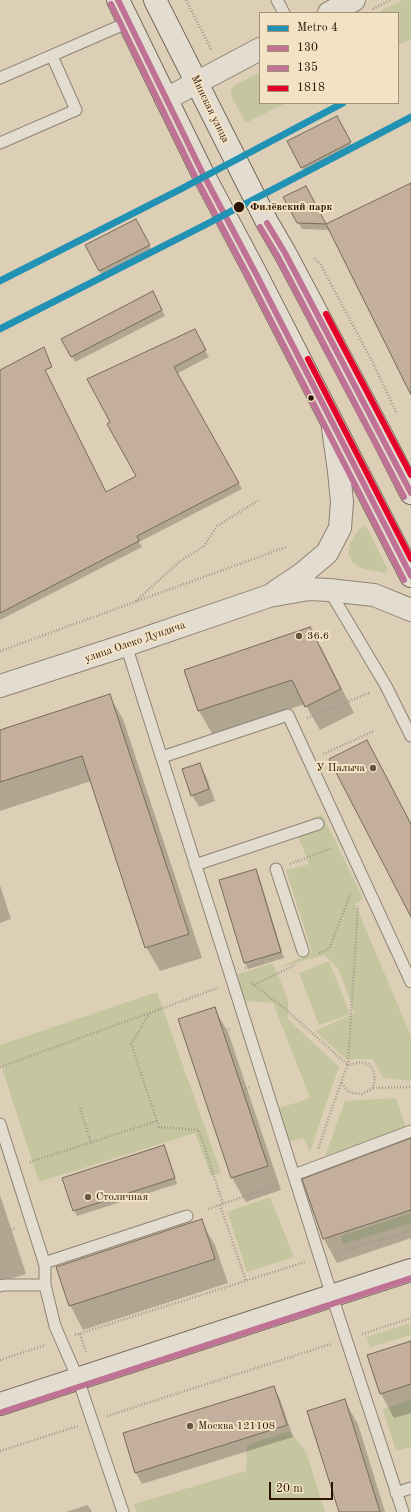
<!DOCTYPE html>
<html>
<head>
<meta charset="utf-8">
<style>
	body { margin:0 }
	#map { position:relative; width:411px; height:1512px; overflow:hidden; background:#ddcfb6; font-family:"Old Standard TT",serif }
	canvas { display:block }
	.legend { position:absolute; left:259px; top:12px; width:140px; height:92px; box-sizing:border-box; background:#f3e3c5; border:1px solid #a49078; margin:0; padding:5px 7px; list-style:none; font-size:12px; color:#2e1305 }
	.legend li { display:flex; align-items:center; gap:8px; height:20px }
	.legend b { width:20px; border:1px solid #a49078 }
	.scale { position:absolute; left:269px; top:1482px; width:64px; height:18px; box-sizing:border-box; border:2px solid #2e1305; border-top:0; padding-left:5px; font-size:12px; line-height:14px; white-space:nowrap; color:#2e1305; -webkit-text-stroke:3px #f3e3c5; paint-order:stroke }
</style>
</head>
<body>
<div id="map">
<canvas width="411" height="1512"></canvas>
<ul class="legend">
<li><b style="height:5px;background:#2292b4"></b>Metro 4</li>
<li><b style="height:5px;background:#c07294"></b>130</li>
<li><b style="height:5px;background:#c07294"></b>135</li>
<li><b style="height:5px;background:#e4002b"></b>1818</li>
</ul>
<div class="scale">20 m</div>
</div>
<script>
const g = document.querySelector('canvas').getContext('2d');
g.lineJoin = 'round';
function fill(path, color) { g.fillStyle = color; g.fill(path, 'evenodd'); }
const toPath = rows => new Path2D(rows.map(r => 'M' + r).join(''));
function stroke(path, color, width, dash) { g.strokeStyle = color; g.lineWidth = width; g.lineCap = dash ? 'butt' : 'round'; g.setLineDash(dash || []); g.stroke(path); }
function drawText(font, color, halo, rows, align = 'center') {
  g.font = font + ' "Old Standard TT",serif'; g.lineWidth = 4; g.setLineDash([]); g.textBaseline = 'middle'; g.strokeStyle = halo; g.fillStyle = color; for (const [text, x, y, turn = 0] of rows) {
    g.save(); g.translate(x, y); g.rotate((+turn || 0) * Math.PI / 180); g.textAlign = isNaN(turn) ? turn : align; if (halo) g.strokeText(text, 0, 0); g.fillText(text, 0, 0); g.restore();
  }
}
fill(toPath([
	[403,0,411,0,411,39,398,45,398,13,377,13],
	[260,72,260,103,286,103,246,123,231,96,231,90,235,85],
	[366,526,387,568,388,572,385,573,361,568,353,563,348,554,350,543,359,529],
	[322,814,363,898,355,904,411,1036,411,1081,383,1078,373,1059,346,1059,315,1031,355,1013,338,968,324,955,279,968,312,952,286,870,309,864,294,826],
	[329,961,350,1014,319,1025,299,973],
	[273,963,288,1000,288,1019,339,1067,310,1152,304,1138,288,1142,277,1109,310,1098,273,1003,244,1001,235,975],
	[157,992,221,1173,211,1176,195,1133,39,1182,0,1062,0,1045],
	[396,1098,406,1127,325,1156,345,1101],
	[270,1197,294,1257,247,1272,227,1212],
	[411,1213,411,1223,343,1244,341,1236],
	[411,1323,411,1335,370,1347,366,1337],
	[411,1400,411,1447,396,1451,383,1409],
	[290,1431,306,1452,325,1512,137,1512,134,1504,246,1471,247,1445]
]), '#c5c69f');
fill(toPath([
	[340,123,353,148,305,173,302,167],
	[411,184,411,393,331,230,302,229,284,198,309,193,326,226],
	[139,226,152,251,103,277,86,246],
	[156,298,165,316,75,362,62,339],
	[194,331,209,357,176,374,242,489,139,542,142,547,0,620,0,371,106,493,138,477,109,424],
	[310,629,324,653,354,713,320,730,305,704,213,735,199,711,185,670],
	[109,695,123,719,202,958,160,971,146,947,91,781,0,811,0,731],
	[367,741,411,823,411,915],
	[199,764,206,776,215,801,199,807,192,795],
	[256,870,259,876,284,958,248,969,245,963,220,880],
	[0,885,11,919,0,923],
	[214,1008,228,1032,281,1190,246,1202,232,1178,179,1020],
	[411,1140,411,1238,337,1263,324,1239,304,1180],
	[163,1146,167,1152,177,1184,77,1216,74,1210],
	[0,1195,26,1274,0,1282],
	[201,1221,215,1245,228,1283,83,1330,70,1305],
	[411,1342,411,1413,394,1418,381,1394,368,1356],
	[273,1387,280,1399,293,1437,142,1484,136,1473],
	[344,1400,358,1424,385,1512,340,1512],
	[88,1505,92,1512,66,1512]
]), '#0003');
const building = toPath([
	[337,116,351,142,301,168,287,141,337,116],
	[411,183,411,395,326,224,411,183],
	[306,186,326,224,297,223,283,197,306,186],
	[136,219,150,245,99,271,85,245,136,219],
	[153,291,162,310,71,357,61,339,153,291],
	[195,329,206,350,174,367,239,483,137,536,139,541,0,613,0,370,44,347,52,367,45,370,106,492,136,476,107,424,110,422,87,379,195,329],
	[310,627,341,689,305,707,292,680,198,711,184,670,310,627],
	[110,694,189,934,145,948,82,756,0,782,0,730,110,694],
	[367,740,411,824,411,917,329,759,367,740],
	[200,763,209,789,191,796,182,769,200,763],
	[256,869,281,952,244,963,219,880,256,869],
	[215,1007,268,1166,231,1178,178,1019,215,1007],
	[411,1138,411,1210,323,1239,302,1179,411,1138],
	[164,1145,175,1178,73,1211,62,1178,164,1145],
	[202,1219,215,1259,69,1306,56,1267,202,1219],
	[411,1341,411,1384,380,1394,367,1355,411,1341],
	[274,1386,287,1425,135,1473,123,1433,274,1386],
	[345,1399,380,1512,339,1512,307,1411,345,1399]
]);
fill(building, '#c3af9c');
stroke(building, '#766a5c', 1);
const lane = toPath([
	[277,0,284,13],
	[0,78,129,22],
	[0,143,76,110,52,56],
	[329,590,386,686,411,736],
	[126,645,332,1296,403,1512],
	[162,757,288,715,411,982],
	[195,865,318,824],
	[276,869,303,951],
	[0,1124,45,1265,45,1285,55,1326,78,1379,123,1512],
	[294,1175,411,1131],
	[44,1263,187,1216],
	[0,1286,4,1285,45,1285],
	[396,1493,411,1488]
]);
const street = toPath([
	[329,13,354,0],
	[166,99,260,49],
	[275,592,302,574,327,553,340,528,342,502,339,471,333,428],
	[0,686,126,645,269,596,309,589,329,590,374,595,411,610]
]);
const secondary = toPath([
	[118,0,202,172,254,270,411,576],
	[155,0,267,222,285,253,383,438,411,493],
	[0,1404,411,1270]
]);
stroke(lane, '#8e8373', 13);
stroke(street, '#8e8373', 24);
stroke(secondary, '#766a5c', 24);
stroke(toPath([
	[186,0,212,51],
	[373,9,390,0],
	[314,258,321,265,375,367,397,414],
	[136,601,179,562,204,546,217,526,259,500],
	[0,651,286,547],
	[307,718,371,692],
	[323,754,374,731],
	[290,864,332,848],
	[319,953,329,949,351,893],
	[245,968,264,963,262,958],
	[250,982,283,1007,348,1065,344,1074,318,1149],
	[254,985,295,965],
	[150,1013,131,1044,159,1127,199,1130,223,1204],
	[223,1031,230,1029],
	[0,1067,218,988],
	[342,1083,348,1091,352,1093,362,1094,373,1088,375,1079,373,1069,368,1064,361,1062,348,1065,358,906],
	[373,1088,411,1087],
	[243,1090,250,1087],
	[80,1108,91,1143],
	[30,1162,157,1121],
	[220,1205,246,1281],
	[208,1209,279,1185],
	[7,1230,16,1228],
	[335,1253,411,1231],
	[80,1334,86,1352],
	[362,1334,411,1318],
	[75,1335,305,1262],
	[0,1360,46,1345],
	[107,1416,331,1344],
	[0,1451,78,1426]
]), '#a1998d', 2.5, [1, 2]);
stroke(lane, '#e3dcd0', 11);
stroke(street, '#e3dcd0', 22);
stroke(secondary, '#e3dcd0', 22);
stroke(toPath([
	[118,0,202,172,254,270,411,576],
	[267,223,285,253,411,493]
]), '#c07294', 6);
stroke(toPath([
	[111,4,195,176,247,274,404,580],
	[260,227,278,257,404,497],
	[2,1412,411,1278]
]), '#c07294', 6);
stroke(toPath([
	[326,314,411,475],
	[308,359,411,559]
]), '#e4002b', 6);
stroke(toPath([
	[0,281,181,189,343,103],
	[0,329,201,227,411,117]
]), '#2292b4', 7);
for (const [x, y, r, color] of [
	[239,207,6,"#2e1305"],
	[311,398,3.5,"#2e1305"],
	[299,636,4,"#6b5543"],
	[373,768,4,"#6b5543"],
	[88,1197,4,"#6b5543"],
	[190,1426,4,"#6b5543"]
]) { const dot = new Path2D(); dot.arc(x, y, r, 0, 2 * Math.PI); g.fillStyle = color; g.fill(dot); stroke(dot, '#f3e3c5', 1.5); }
drawText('11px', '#2e1305', '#f3e3c5', [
	["Минская улица",210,109,64],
	["улица Олеко Дундича",135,642,-19]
]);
drawText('bold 11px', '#2e1305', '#f3e3c5', [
	["Филёвский парк",250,207]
], 'left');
drawText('11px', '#2e1305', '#f3e3c5', [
	["36,6",307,636],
	["У Палыча",365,768,"right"],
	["Столичная",96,1197],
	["Москва 121108",198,1426]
], 'left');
</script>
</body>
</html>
